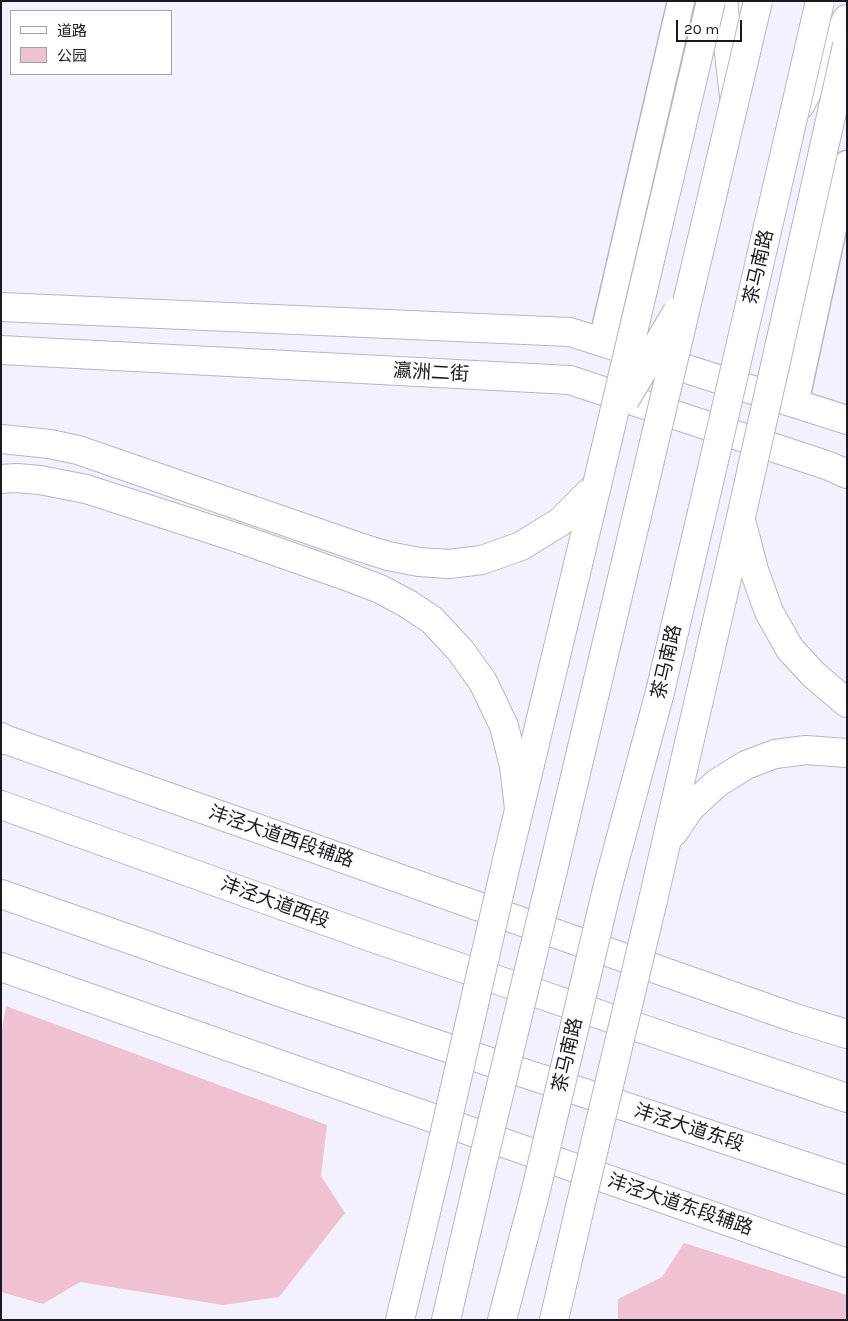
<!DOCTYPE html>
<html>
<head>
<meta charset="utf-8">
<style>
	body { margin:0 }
	#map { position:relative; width:848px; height:1321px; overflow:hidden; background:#f4f1fe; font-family:Karla,"Noto Sans SC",sans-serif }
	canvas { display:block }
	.frame { position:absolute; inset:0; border:2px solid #1a1820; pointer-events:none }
	.legend { position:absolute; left:10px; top:10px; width:162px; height:65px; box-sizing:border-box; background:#fff; border:1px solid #a3a3a6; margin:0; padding:6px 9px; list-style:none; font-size:15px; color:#1a1820 }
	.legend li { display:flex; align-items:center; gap:10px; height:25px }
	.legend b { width:25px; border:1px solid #a3a3a6 }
	.scale { position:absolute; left:676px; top:20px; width:66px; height:22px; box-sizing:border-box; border:2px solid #1a1820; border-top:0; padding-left:6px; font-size:15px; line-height:18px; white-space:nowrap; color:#1a1820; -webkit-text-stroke:4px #fff; paint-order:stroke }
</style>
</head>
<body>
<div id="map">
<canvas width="848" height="1321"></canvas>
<div class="frame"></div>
<ul class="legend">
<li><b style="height:6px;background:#fff"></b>道路</li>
<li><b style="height:14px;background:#efc1d1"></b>公园</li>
</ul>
<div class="scale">20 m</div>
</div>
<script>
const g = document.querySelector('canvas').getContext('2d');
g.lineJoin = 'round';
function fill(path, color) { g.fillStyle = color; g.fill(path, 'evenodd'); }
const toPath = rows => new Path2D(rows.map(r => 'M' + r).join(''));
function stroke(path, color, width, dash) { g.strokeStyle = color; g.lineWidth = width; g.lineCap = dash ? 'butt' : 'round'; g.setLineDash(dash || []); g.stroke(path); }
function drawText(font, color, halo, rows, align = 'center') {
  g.font = font + ' Karla,"Noto Sans SC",sans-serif'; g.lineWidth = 4; g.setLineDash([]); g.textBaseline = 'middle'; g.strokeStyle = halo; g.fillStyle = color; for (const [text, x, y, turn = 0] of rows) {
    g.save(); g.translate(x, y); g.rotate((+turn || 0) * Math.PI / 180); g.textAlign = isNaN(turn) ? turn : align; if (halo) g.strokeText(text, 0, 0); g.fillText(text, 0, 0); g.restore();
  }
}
fill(toPath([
	[6,1006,327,1125,321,1176,345,1213,279,1297,223,1305,80,1282,43,1304,1,1292,1,1036],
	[684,1243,847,1295,847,1320,618,1320,618,1299,662,1277]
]), '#efc1d1');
const minor = toPath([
	[602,342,681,1],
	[795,404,847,164]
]);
const tertiary = toPath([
	[1,307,570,332,847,420],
	[1,350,570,380,829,466,847,474],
	[1,738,795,1018,847,1034],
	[1,967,847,1263]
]);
const secondary = toPath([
	[723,1,734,97],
	[800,105,847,19],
	[1,439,50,444,78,450,356,546,388,556,419,562,449,564,482,560,521,546,560,522,597,485],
	[1,479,17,478,40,480,86,489,235,537,346,576,380,589,408,604,432,620,460,650,483,682,504,726,514,766,519,809],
	[742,524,754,570,769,612,790,649,814,675,847,703],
	[1,737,6,740],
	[674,832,690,808,717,783,746,765,775,754,806,750,847,753],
	[507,860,597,485],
	[553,870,642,494],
	[607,889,660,692,703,508],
	[653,900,741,517],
	[400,1320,437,1166],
	[446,1320,480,1173],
	[502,1320,535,1194],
	[554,1320,580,1207]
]);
const primary = toPath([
	[1,805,373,938,847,1098],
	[1,894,294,997,847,1180]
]);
stroke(minor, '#b8b4c8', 29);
stroke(tertiary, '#b8b4c8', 30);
stroke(secondary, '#b8b4c8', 30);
stroke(primary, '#b8b4c8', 30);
stroke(minor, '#fff', 26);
stroke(tertiary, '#fff', 28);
stroke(secondary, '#fff', 28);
stroke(primary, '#fff', 28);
const secondaryBridge = toPath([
	[625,400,677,312],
	[597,485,711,1],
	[642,494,758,1],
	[703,508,820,1],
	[741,517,847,45],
	[437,1166,507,860],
	[480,1173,553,870],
	[535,1194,607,889],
	[580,1207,653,900]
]);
stroke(secondaryBridge, '#b8b4c8', 30, []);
stroke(secondaryBridge, '#fff', 28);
drawText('19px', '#1a1820', '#fff', [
	["茶马南路",759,267,-77],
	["瀛洲二街",431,373,3],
	["茶马南路",667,662,-77],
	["沣泾大道西段辅路",281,837,19],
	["沣泾大道西段",275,903,20],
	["茶马南路",568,1055,-77],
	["沣泾大道东段",689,1128,18],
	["沣泾大道东段辅路",680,1205,19]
]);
</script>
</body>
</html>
